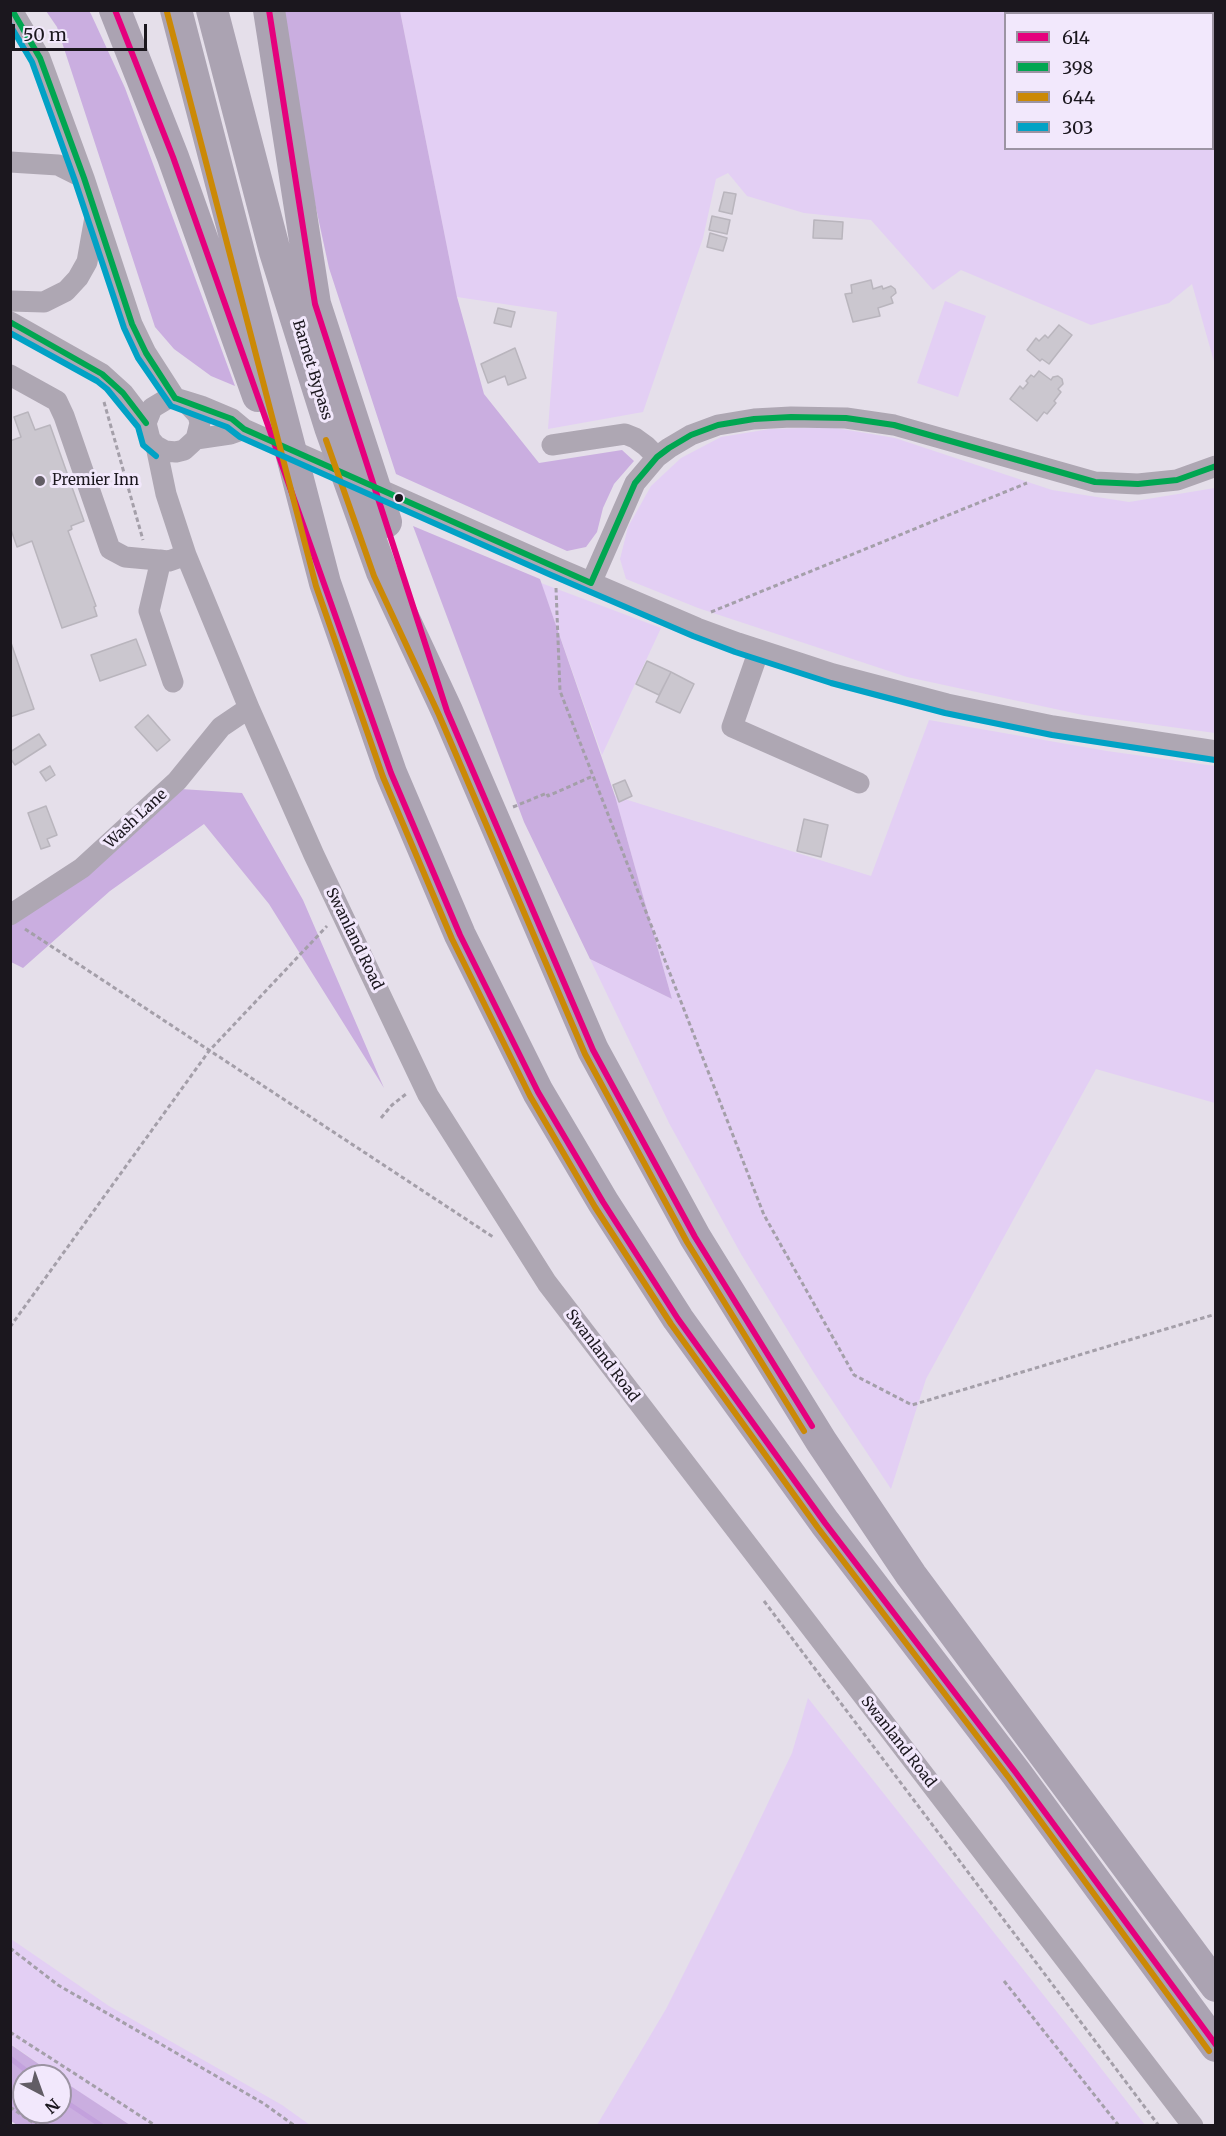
<!DOCTYPE html>
<html>
<head>
<meta charset="utf-8">
<style>
	body { margin:0 }
	#map { position:relative; width:1226px; height:2136px; overflow:hidden; background:#e5dfea; font-family:Merriweather,serif }
	canvas { display:block }
	.frame { position:absolute; inset:0; border:12px solid #1b171e; pointer-events:none }
	.legend { position:absolute; left:1004px; top:12px; width:210px; height:138px; box-sizing:border-box; background:#f2e8fc; border:2px solid #9c94a3; margin:0; padding:8px 10px; list-style:none; font-size:18px; color:#1b171e }
	.legend li { display:flex; align-items:center; gap:12px; height:30px }
	.legend b { width:30px; border:2px solid #9c94a3 }
	.north { position:absolute; left:12px; top:2064px; width:60px; height:60px; box-sizing:border-box; background:#f2e8fc; border:2px solid #9c94a3; border-radius:50%; rotate:139deg; font-size:16px; font-weight:700; line-height:24px; text-align:center; color:#1b171e }
	.north::after { content:''; display:block; margin:auto; width:21px; height:27px; background:#625d65; clip-path:polygon(50% 0,100% 100%,50% 72%,0 100%) }
	.scale { position:absolute; left:12px; top:24px; width:135px; height:27px; box-sizing:border-box; border:3px solid #1b171e; border-top:0; padding-left:8px; font-size:18px; line-height:21px; white-space:nowrap; color:#1b171e; -webkit-text-stroke:4px #f2e8fc; paint-order:stroke }
</style>
</head>
<body>
<div id="map">
<canvas width="1226" height="2136"></canvas>
<div class="frame"></div>
<ul class="legend">
<li><b style="height:8px;background:#e5007d"></b>614</li>
<li><b style="height:8px;background:#00a651"></b>398</li>
<li><b style="height:8px;background:#cb8906"></b>644</li>
<li><b style="height:8px;background:#01a2c5"></b>303</li>
</ul>
<div class="north">N</div>
<div class="scale">50 m</div>
</div>
<script>
const g = document.querySelector('canvas').getContext('2d');
g.lineJoin = 'round';
function fill(path, color) { g.fillStyle = color; g.fill(path, 'evenodd'); }
const toPath = rows => new Path2D(rows.map(r => 'M' + r).join(''));
function stroke(path, color, width, dash) { g.strokeStyle = color; g.lineWidth = width; g.lineCap = dash ? 'butt' : 'round'; g.setLineDash(dash || []); g.stroke(path); }
function drawText(font, color, halo, rows, align = 'center') {
  g.font = font + ' Merriweather,serif'; g.lineWidth = 6; g.setLineDash([]); g.textBaseline = 'middle'; g.strokeStyle = halo; g.fillStyle = color; for (const [text, x, y, turn = 0] of rows) {
    g.save(); g.translate(x, y); g.rotate((+turn || 0) * Math.PI / 180); g.textAlign = isNaN(turn) ? turn : align; if (halo) g.strokeText(text, 0, 0); g.fillText(text, 0, 0); g.restore();
  }
}
fill(toPath([
	[400,11,1066,11,1072,13,1006,14,1006,148,1212,148,1212,14,1168,13,1168,11,1215,11,1215,365,1192,284,1169,303,1091,325,961,270,933,290,871,220,804,213,747,196,728,173,716,179,703,238,643,412,548,429,557,312,457,297],
	[945,301,986,316,958,397,917,383],
	[830,427,895,438,1052,490,1129,502,1215,488,1215,733,1083,715,907,677,698,608,626,579,620,559,628,527,651,486,681,458,721,437,770,429],
	[541,583,661,628,602,755],
	[929,720,1107,751,1215,766,1215,1103,1096,1069,926,1379,891,1489,814,1373,741,1254,669,1123,590,959,672,999,615,796,871,876],
	[808,1698,1076,2036,1145,2125,597,2125,666,2009,740,1861,792,1753],
	[11,1939,109,2006,282,2105,310,2125,130,2125,77,2091,60,2079,60,2076,56,2076,11,2044]
]), '#e3cff4');
fill(toPath([
	[46,11,89,11,91,14,125,88,235,386,211,376,174,349,155,327,57,27],
	[281,11,400,11,457,297,484,394,539,463,622,450,634,461,614,484,603,508,597,532,586,547,567,551,396,474,329,268,306,162],
	[413,526,540,579,615,796,672,999,590,959,524,822],
	[181,789,242,793,303,900,384,1088,269,904,204,824,110,891,23,968,11,962,11,920],
	[10,2044,56,2076,24,2076,24,2112,60,2112,60,2079,130,2125,17,2125,11,2121]
]), '#caaee0');
fill(toPath([
	[1066,11,1168,10,1168,14,1072,14]
]), '#c3a1dd');
stroke(toPath([
	[10,2058,33,2076],
	[60,2098,102,2126]
]), '#c3a1dd', 5);
const building = toPath([
	[724,192,736,194,732,214,719,211,724,192],
	[712,216,730,220,727,234,709,230,712,216],
	[814,220,843,222,842,239,813,238,814,220],
	[710,233,727,238,723,251,707,247,710,233],
	[871,280,873,289,882,286,883,289,891,286,895,289,896,293,891,297,893,303,878,308,880,316,853,322,845,294,852,293,851,285,871,280],
	[498,308,515,312,511,327,494,323,498,308],
	[1059,325,1072,335,1049,364,1042,359,1040,361,1027,350,1036,338,1039,341,1045,335,1048,338,1059,325],
	[515,348,526,378,508,385,505,376,488,383,481,364,515,348],
	[1039,371,1051,380,1053,377,1058,376,1062,379,1063,384,1058,389,1061,392,1054,401,1056,403,1047,414,1044,412,1037,421,1010,399,1020,386,1023,389,1028,383,1026,381,1031,375,1034,377,1039,371],
	[28,412,35,430,50,425,84,521,71,526,72,529,68,531,96,606,94,607,97,616,62,628,32,541,17,547,10,527,10,441,21,437,14,417,28,412],
	[136,639,146,665,100,681,91,655,136,639],
	[10,640,34,709,10,717,10,640],
	[647,661,671,672,659,695,636,684,647,661],
	[671,672,694,684,680,713,656,702,671,672],
	[148,715,170,740,157,751,135,727,148,715],
	[39,734,46,745,15,765,10,758,10,752,39,734],
	[50,766,55,775,46,781,40,772,50,766],
	[625,780,632,796,619,802,613,785,625,780],
	[46,806,57,835,47,839,50,846,41,849,28,813,46,806],
	[804,819,828,825,821,857,797,851,804,819]
]);
fill(building, '#cbc7cf');
stroke(building, '#b9b5bd', 1.5);
stroke(toPath([
	[104,402,143,540],
	[556,588,560,691,764,1215,854,1375,912,1405,1216,1314],
	[711,612,1027,483],
	[513,807,547,793,548,796,593,776],
	[25,929,493,1237],
	[381,1118,392,1105,406,1094],
	[10,1327,209,1051,327,926],
	[764,1601,1159,2126],
	[10,1948,58,1985,263,2103,295,2126],
	[1004,1981,1119,2126],
	[10,2032,156,2126],
	[10,2107,38,2126]
]), '#a49fa9', 3, [4.5, 3]);
stroke(toPath([
	[12,10,40,58,84,178,132,324,146,353,175,398],
	[10,162,58,165,84,178],
	[10,301,44,302,66,291,78,278,87,262,95,217],
	[10,322,102,374,123,393,146,423],
	[10,375,57,401,64,416,110,549,125,557,169,561,186,555],
	[185,401,198,415,200,423,196,439,184,450,176,452,165,451,156,446,150,439,146,423,152,408,167,399,175,398,185,401,201,406,232,419,244,429,555,567,697,628,738,643,833,674,947,704,1053,726,1216,751],
	[196,439,230,434,244,429],
	[552,445,625,434,635,438,646,446,657,457],
	[156,446,166,494,186,555,249,708,314,855,428,1095,547,1283,1193,2126],
	[161,560,149,611,173,682],
	[591,583,635,483,657,457,669,448,691,435,718,425,754,419,791,417,846,418,894,425,1095,482,1138,484,1177,480,1216,466],
	[759,650,732,727,859,783],
	[10,915,82,868,177,781,221,727,249,708]
]), '#aea7b3', 21);
stroke(toPath([
	[115,10,173,157,258,396],
	[176,10,325,583,391,773,460,935,538,1092,603,1202,678,1319,825,1523,1016,1773,1216,2046],
	[212,10,275,252,330,427,382,572,447,711,593,1050,695,1237,821,1441,911,1575,1216,1986],
	[269,10,315,304,386,522]
]), '#aba3b2', 32);
stroke(toPath([
	[115,10,173,157,391,773,460,935,538,1092,603,1202,678,1319,825,1523,1016,1773,1216,2045],
	[269,10,315,304,447,711,593,1050,695,1237,812,1426]
]), '#e5007d', 6);
stroke(toPath([
	[12,10,40,58,84,178,132,324,146,353,175,398],
	[10,322,102,374,123,393,146,423],
	[175,398,232,419,244,429,591,583],
	[591,583,635,483,657,457,669,448,691,435,718,425,754,419,791,417,846,418,894,425,1095,482,1138,484,1177,480,1216,466]
]), '#00a651', 6);
stroke(toPath([
	[167,12,316,586,383,777,452,939,530,1096,595,1207,671,1324,818,1528,1009,1778,1209,2051],
	[326,440,374,576,439,715,585,1054,687,1242,804,1431]
]), '#cb8906', 6);
stroke(toPath([
	[10,25,32,62,75,181,124,328,138,358,171,406,227,427,240,437,551,575,693,636,735,652,831,683,945,713,1052,735,1215,760],
	[10,333,97,381,107,389,138,427,143,445,156,456]
]), '#01a2c5', 6);
for (const [x, y, r, color] of [
	[40,481,6,"#625d65"],
	[399,498,5,"#1b171e"]
]) { const dot = new Path2D(); dot.arc(x, y, r, 0, 2 * Math.PI); g.fillStyle = color; g.fill(dot); stroke(dot, '#f2e8fc', 2); }
drawText('15px', '#1b171e', '#f2e8fc', [
	["Barnet Bypass",312,370,73],
	["Wash Lane",136,819,-43],
	["Swanland Road",354,939,64],
	["Swanland Road",602,1356,53],
	["Swanland Road",898,1742,52]
]);
drawText('15px', '#1b171e', '#f2e8fc', [
	["Premier Inn",52,481]
], 'left');
</script>
</body>
</html>
